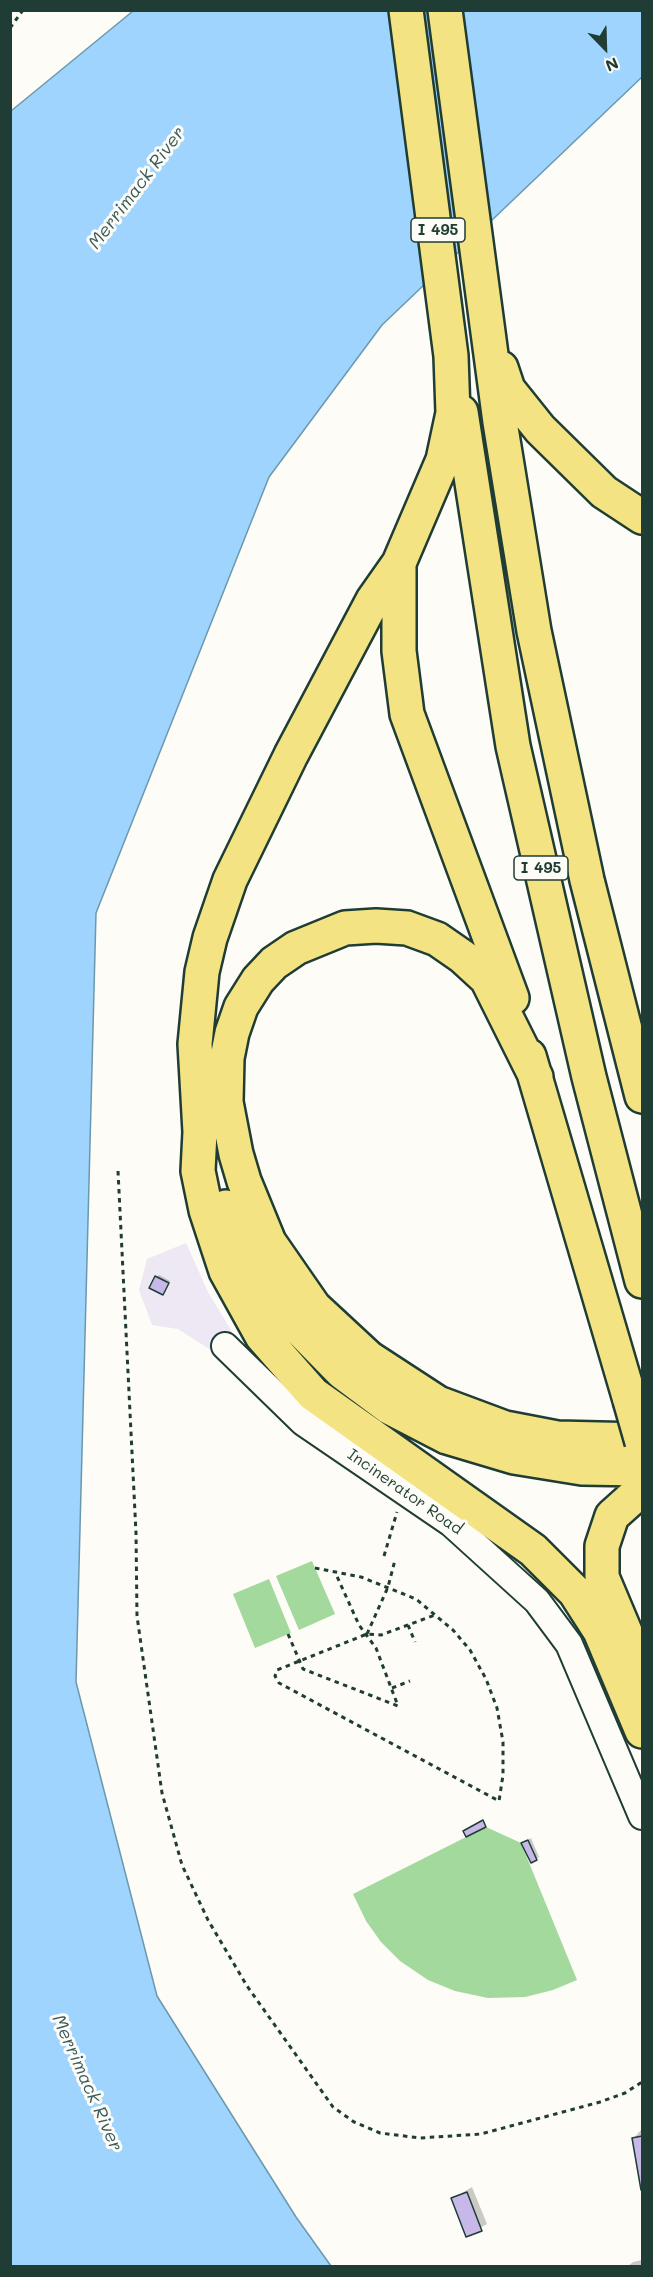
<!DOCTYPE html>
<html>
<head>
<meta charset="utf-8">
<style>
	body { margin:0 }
	#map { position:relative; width:653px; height:2277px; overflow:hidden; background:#fdfcf7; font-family:Mali,sans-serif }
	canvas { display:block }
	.frame { position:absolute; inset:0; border:12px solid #1f3d34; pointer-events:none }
	.north { position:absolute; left:575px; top:18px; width:60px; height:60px; -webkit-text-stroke:4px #fdfcf7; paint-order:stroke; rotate:157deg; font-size:16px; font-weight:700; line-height:24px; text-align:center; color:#1f3d34 }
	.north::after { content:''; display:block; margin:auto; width:21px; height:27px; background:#1f3d34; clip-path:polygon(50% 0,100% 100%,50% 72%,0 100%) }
</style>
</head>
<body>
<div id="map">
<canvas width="653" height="2277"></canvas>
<div class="frame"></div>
<div class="north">N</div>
</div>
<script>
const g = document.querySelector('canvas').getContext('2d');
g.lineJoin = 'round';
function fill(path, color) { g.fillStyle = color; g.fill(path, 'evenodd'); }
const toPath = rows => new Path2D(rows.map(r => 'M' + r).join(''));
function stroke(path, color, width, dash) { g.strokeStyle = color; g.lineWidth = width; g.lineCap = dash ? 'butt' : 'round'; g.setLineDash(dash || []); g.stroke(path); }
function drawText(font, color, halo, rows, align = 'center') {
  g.font = font + ' Mali,sans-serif'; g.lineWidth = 6; g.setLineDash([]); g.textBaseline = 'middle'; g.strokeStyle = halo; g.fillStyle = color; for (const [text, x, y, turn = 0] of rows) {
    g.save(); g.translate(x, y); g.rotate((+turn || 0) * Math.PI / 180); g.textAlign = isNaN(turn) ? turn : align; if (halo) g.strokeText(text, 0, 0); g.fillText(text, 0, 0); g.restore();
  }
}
fill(toPath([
	[186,1243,208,1292,234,1335,211,1350,178,1329,152,1325,139,1290,147,1259]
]), '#ede8f3');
fill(toPath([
	[312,1561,335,1614,299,1630,276,1576],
	[269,1579,291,1633,255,1648,233,1594],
	[486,1827,521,1843,577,1980,553,1990,525,1997,488,1998,455,1991,428,1980,400,1961,381,1942,366,1921,353,1894]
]), '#a3d99d');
const water = toPath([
	[133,11,642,11,642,77,382,325,269,477,96,913,76,1682,157,1996,296,2217,331,2266,11,2266,11,111,133,11]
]);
fill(water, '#9ed4fd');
stroke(water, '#6b98ad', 1.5);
fill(toPath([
	[159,1275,170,1281,165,1291,156,1277],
	[531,1838,539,1857,532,1861,523,1843],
	[641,2130,642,2130,642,2188,633,2139],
	[472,2187,487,2224,467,2235,452,2199],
	[642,2260,642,2266,628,2266,633,2262]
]), '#0003');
const building = toPath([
	[155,1276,169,1283,163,1295,149,1288,155,1276],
	[483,1820,486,1827,466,1837,463,1831,483,1820],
	[528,1840,537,1860,531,1863,521,1843,528,1840],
	[642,2136,642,2189,641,2190,632,2138,642,2136],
	[467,2192,482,2231,466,2237,451,2198,467,2192]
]);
fill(building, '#c7b8e9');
stroke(building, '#1f3d34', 1.5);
const minor = toPath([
	[225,1346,303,1422,451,1523,537,1601,569,1644,642,1816]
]);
const highway = toPath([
	[406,10,451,356,453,413,443,460,399,563,373,600,291,755,230,880,210,938,202,972,195,1044,200,1132,198,1171,206,1210,226,1271,262,1336,313,1394,533,1550,575,1592,600,1631,642,1731],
	[445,10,500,422,534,631,587,880,642,1096],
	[501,368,508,389,540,429,604,492,642,517],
	[461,412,513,746,589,1077,642,1281],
	[399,563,399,651,407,714,512,998],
	[529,1056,630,1400],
	[536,1077,487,979,463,957,437,939,407,928,376,926,345,928,296,948,274,963,258,980,241,1007,232,1033,227,1058,226,1102,236,1154,244,1181,269,1242,314,1307,369,1358,438,1403,505,1428,557,1438,642,1440],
	[226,1207,238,1239,284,1313,342,1372,389,1407,447,1437,514,1457,582,1468,642,1469],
	[642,1489,612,1516,602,1546,602,1577,642,1672]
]);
stroke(minor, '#1f3d34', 30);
stroke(highway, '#1f3d34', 38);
stroke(toPath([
	[10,28,23,10],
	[118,1171,136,1533,137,1616,162,1793,182,1865,208,1920,247,1986,333,2107,354,2122,380,2133,420,2138,481,2134,600,2102,625,2093,642,2082],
	[384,1556,397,1512],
	[315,1568,361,1577,416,1599,435,1615,453,1630,470,1650,486,1679,497,1708,503,1742,503,1775,499,1801,279,1683,275,1676,277,1670,367,1634,381,1635,435,1615],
	[408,1625,415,1642],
	[288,1634,303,1669,398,1706,376,1648,359,1625,335,1572],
	[367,1634,388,1587,395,1560],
	[392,1688,410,1681]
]), '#1f3d34', 3, [4.5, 4.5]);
stroke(minor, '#fdfcf7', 26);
stroke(highway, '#f4e382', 33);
const highwayBridge = toPath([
	[630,1400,642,1442]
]);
stroke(highwayBridge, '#1f3d34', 38, []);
stroke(highwayBridge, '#f4e382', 33);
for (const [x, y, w] of [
	[438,230,54],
	[541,868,54]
]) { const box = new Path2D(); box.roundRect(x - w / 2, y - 12, w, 24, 4.5); g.fillStyle = '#fdfcf7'; g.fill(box); stroke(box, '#1f3d34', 1.5); }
drawText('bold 15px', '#1f3d34', null, [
	["I 495",438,230],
	["I 495",541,868]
]);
drawText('16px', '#1f3d34', '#fdfcf7', [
	["Incinerator Road",405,1492,35]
]);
drawText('italic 18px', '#385b5c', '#fdfcf7', [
	["Merrimack River",137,188,-53],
	["Merrimack River",87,2083,66]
]);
</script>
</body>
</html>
